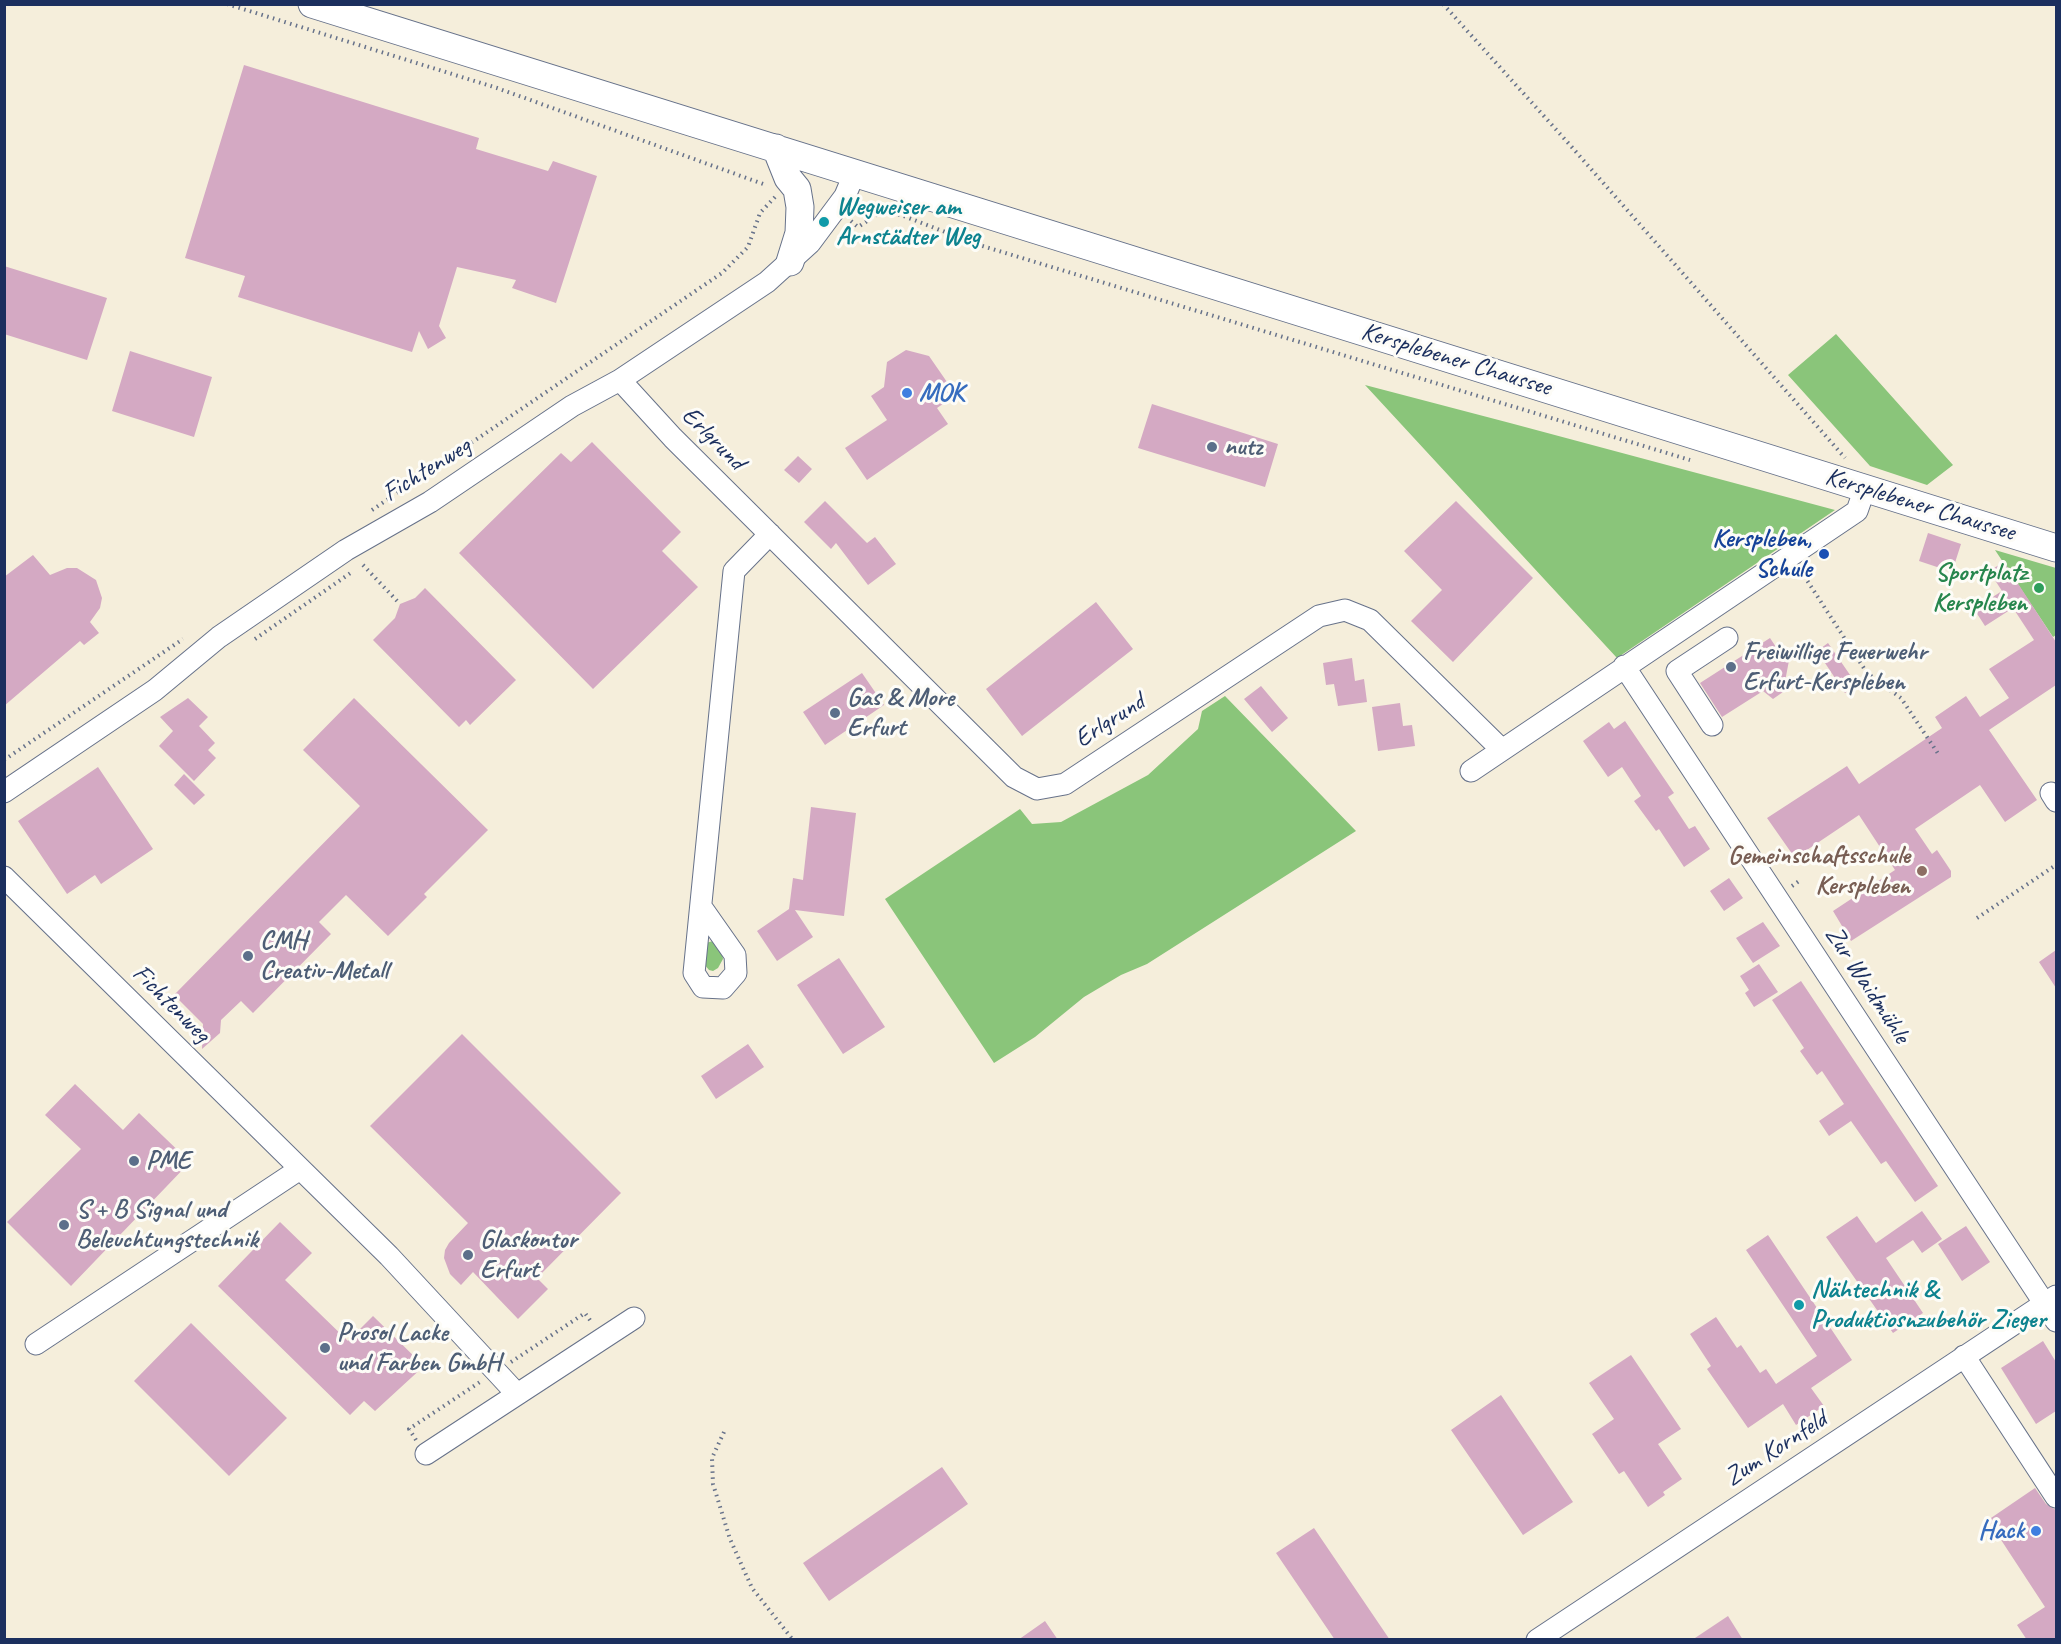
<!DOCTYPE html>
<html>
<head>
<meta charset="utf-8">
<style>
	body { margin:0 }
	#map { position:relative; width:2061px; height:1644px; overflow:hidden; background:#f5eedb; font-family:Caveat,sans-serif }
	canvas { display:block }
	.frame { position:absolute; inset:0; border:6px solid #1b2f5e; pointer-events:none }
</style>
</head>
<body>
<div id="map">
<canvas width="2061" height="1644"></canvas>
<div class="frame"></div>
</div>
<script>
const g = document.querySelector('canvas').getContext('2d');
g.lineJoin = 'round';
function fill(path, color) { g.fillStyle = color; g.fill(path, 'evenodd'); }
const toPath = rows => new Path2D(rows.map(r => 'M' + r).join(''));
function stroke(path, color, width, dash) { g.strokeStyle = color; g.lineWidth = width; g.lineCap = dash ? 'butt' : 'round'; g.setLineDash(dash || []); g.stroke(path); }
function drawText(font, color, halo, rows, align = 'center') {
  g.font = font + ' Caveat,sans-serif'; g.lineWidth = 6; g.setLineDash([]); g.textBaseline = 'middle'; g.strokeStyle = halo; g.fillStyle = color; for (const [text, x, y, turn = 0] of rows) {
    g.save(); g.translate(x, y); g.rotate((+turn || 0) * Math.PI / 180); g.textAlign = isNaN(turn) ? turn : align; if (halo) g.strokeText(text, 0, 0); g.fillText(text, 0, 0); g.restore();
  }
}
fill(toPath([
	[1836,334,1953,465,1927,485,1870,466,1788,375],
	[1365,385,1510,423,1835,510,1617,658],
	[1995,550,2056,568,2056,635,2053,637],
	[1225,696,1356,831,1147,964,1121,975,1084,997,1035,1037,994,1063,885,899,1020,809,1032,824,1061,822,1148,775,1198,729,1202,711],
	[713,941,722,953,723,959,718,968,713,971,709,970,704,964,706,943]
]), '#8ac57a');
fill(toPath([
	[244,65,479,138,476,149,548,171,553,161,597,176,556,303,512,288,516,280,457,267,439,326,446,338,428,349,419,331,412,352,238,297,245,276,185,258],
	[4,266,107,298,87,360,4,334],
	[906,350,929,356,956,395,937,408,948,424,867,480,845,448,887,420,871,396,884,387,887,362],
	[130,351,212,377,194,437,112,411],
	[1152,404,1278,444,1265,487,1138,448],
	[592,442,681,532,662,551,698,587,593,689,459,553,561,453,571,462],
	[798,456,812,469,799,483,784,470],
	[825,501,867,543,875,537,896,564,868,585,836,543,831,549,804,522],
	[1456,501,1533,578,1453,662,1411,621,1442,590,1404,551],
	[1928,533,1961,544,1952,572,1919,561],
	[33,555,50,575,67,568,77,568,96,580,102,598,100,608,90,622,99,633,84,645,80,641,4,706,4,577],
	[2004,562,2056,642,2056,685,1989,730,2037,800,2005,822,1980,785,1915,829,1932,854,1937,850,1951,871,1951,877,1851,941,1833,911,1895,870,1859,815,1795,858,1767,818,1847,766,1859,784,1942,728,1935,717,1966,696,1980,717,2009,698,1989,669,2034,640,2013,608,1985,626,1974,609,2002,591,1989,571],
	[425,588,516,680,470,725,466,720,459,727,373,640,395,618,400,604,415,598],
	[1096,602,1133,649,1022,736,986,689],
	[1770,638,1776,647,1791,650,1783,692,1773,699,1763,691,1722,717,1700,683],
	[1828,643,1857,685,1845,693,1817,651],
	[1352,658,1355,681,1364,679,1367,702,1338,706,1334,684,1326,685,1323,663],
	[862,673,884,705,825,745,803,712],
	[1261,686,1288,718,1272,732,1244,699],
	[188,698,208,717,199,726,215,743,208,750,216,758,194,781,159,746,173,731,160,717],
	[354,698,488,830,424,894,427,897,388,936,346,895,319,922,331,934,253,1013,241,1001,221,1020,220,1033,202,1049,203,1024,174,995,360,806,303,750],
	[1400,703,1403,726,1412,725,1415,746,1378,751,1372,707],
	[1625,721,1674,793,1668,797,1689,829,1695,826,1710,849,1684,867,1659,829,1656,831,1634,801,1641,796,1622,767,1608,777,1583,741,1609,722,1614,729],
	[98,767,153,849,101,884,95,875,67,894,18,821],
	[184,774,205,795,194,805,174,785],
	[811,807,856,813,844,916,795,910,813,937,777,961,757,931,789,909,793,878,803,880],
	[1729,878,1743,898,1724,911,1710,891],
	[1763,922,1780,946,1753,963,1736,938],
	[2056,950,2056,988,2039,962],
	[839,958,885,1027,843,1054,797,985],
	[1759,964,1778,992,1754,1007,1745,993,1749,990,1740,976],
	[1801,981,1938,1186,1915,1202,1886,1161,1881,1164,1851,1121,1829,1136,1819,1121,1844,1104,1822,1071,1817,1075,1800,1051,1804,1048,1772,1000],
	[462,1034,621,1193,537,1278,548,1289,518,1319,473,1272,461,1285,450,1274,444,1258,445,1250,449,1243,468,1223,370,1126],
	[748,1044,764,1067,716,1099,701,1076],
	[75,1084,123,1130,139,1113,190,1162,71,1286,7,1222,81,1149,45,1115],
	[1922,1211,1942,1239,1922,1253,1913,1240,1886,1258,1923,1313,1893,1333,1826,1237,1857,1216,1876,1243],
	[280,1222,312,1253,285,1280,348,1341,373,1316,424,1366,375,1411,364,1401,350,1415,218,1286],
	[1966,1226,1990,1262,1962,1281,1938,1244],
	[1768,1235,1852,1360,1811,1388,1824,1406,1796,1425,1783,1404,1748,1428,1707,1369,1711,1366,1690,1334,1716,1317,1737,1348,1741,1345,1760,1373,1766,1369,1776,1384,1817,1356,1746,1250],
	[191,1323,287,1418,229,1476,134,1381],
	[2043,1341,2056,1362,2056,1411,2036,1424,2001,1368],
	[1631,1355,1681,1429,1658,1444,1682,1479,1663,1492,1665,1495,1648,1507,1624,1471,1619,1474,1592,1434,1614,1419,1589,1383],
	[1501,1395,1573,1502,1523,1535,1451,1430],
	[942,1467,968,1504,829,1601,803,1563],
	[2035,1488,2046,1504,2056,1510,2056,1640,2027,1640,2017,1625,2045,1607,1988,1520],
	[1314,1528,1390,1640,1335,1640,1276,1553],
	[1728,1616,1743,1640,1692,1640],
	[1045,1621,1058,1640,1018,1640]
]), '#d4a9c3');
const minor = toPath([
	[620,380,673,438,1014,777,1037,789,1065,784,1319,616,1345,610,1370,620,1502,750],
	[1624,666,2056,1321],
	[1712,725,1677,671,1727,638],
	[1471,771,1857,511,1865,488],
	[4,792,155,690,219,637,346,550,430,502,572,406,620,380,767,282,810,243,845,196,855,172],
	[2051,793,2056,801],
	[4,877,389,1256,517,1394],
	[702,908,735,955,736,973,723,988,703,987,694,973,734,571,770,534],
	[36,1344,300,1169],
	[1964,1356,2056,1497],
	[426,1454,634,1318],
	[1537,1640,2056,1296]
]);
const major = toPath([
	[312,4,2056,548],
	[776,148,788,178,797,189,800,207,799,233,790,262]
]);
stroke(minor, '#67728a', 23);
stroke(major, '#67728a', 29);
stroke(toPath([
	[227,4,497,88,766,185],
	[1443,4,1570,145,1845,458],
	[851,221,858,227,881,212,901,215,979,245,1690,460],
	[372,510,722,273,748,247,760,213,775,197],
	[363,565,400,604],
	[1801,571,1867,673,1901,698,1939,755],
	[255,639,352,572],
	[4,760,183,639],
	[1792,886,1799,881],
	[1977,918,2056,865],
	[511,1362,585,1313,592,1323],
	[724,1432,712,1458,713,1484,730,1539,752,1588,793,1640],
	[416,1440,409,1429,480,1382]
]), '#67728a', 4, [1.5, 4.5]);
stroke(minor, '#fff', 21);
stroke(major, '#fff', 27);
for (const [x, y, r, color] of [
	[824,222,6,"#0f9aa8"],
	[907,393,6,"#3f7fe0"],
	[1212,447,6,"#5c6f8a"],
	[1824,554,6,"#1a4fb4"],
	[2039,588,6,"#2e9e5b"],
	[1731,667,6,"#5c6f8a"],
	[835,713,6,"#5c6f8a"],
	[1922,871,6,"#8d6e63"],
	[248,956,6,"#5c6f8a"],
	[134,1161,6,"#5c6f8a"],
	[64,1225,6,"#5c6f8a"],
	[468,1255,6,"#5c6f8a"],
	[1799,1305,6,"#0f9aa8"],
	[325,1348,6,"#5c6f8a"],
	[2036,1531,6,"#3f7fe0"]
]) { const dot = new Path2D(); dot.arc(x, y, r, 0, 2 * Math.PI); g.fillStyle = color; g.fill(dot); stroke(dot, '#fdfcf7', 2); }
drawText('bold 26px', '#0d838f', '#fdfcf7', [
	["Wegweiser am",836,207],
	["Arnstädter Weg",836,237],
	["Nähtechnik &",1811,1290],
	["Produktiosnzubehör Zieger",1811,1320]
], 'left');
drawText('26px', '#1b2f5e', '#fdfcf7', [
	["Kersplebener Chaussee",1456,360,17],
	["Erlgrund",713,439,45],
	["Fichtenweg",427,470,-32],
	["Kersplebener Chaussee",1920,505,17],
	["Erlgrund",1110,721,-33],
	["Zur Waidmühle",1867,985,57],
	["Fichtenweg",171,1004,45],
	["Zum Kornfeld",1776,1449,-33]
]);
drawText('bold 26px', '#366cbe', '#fdfcf7', [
	["MOK",919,393],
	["Hack",2024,1531,"right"]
], 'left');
drawText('bold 26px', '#4e5e75', '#fdfcf7', [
	["nutz",1224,447],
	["Freiwillige Feuerwehr",1743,652],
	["Erfurt-Kerspleben",1743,682],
	["Gas & More",847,698],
	["Erfurt",847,728],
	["CMH",260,941],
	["Creativ-Metall",260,971],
	["PME",146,1161],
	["S + B Signal und",76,1210],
	["Beleuchtungstechnik",76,1240],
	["Glaskontor",480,1240],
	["Erfurt",480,1270],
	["Prosol Lacke",337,1333],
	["und Farben GmbH",337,1363]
], 'left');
drawText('bold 26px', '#164399', '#fdfcf7', [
	["Kerspleben,",1812,539],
	["Schule",1812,569]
], 'right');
drawText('bold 26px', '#27864d', '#fdfcf7', [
	["Sportplatz",2027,573],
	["Kerspleben",2027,603]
], 'right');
drawText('bold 26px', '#785e54', '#fdfcf7', [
	["Gemeinschaftsschule",1910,856],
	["Kerspleben",1910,886]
], 'right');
</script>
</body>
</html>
